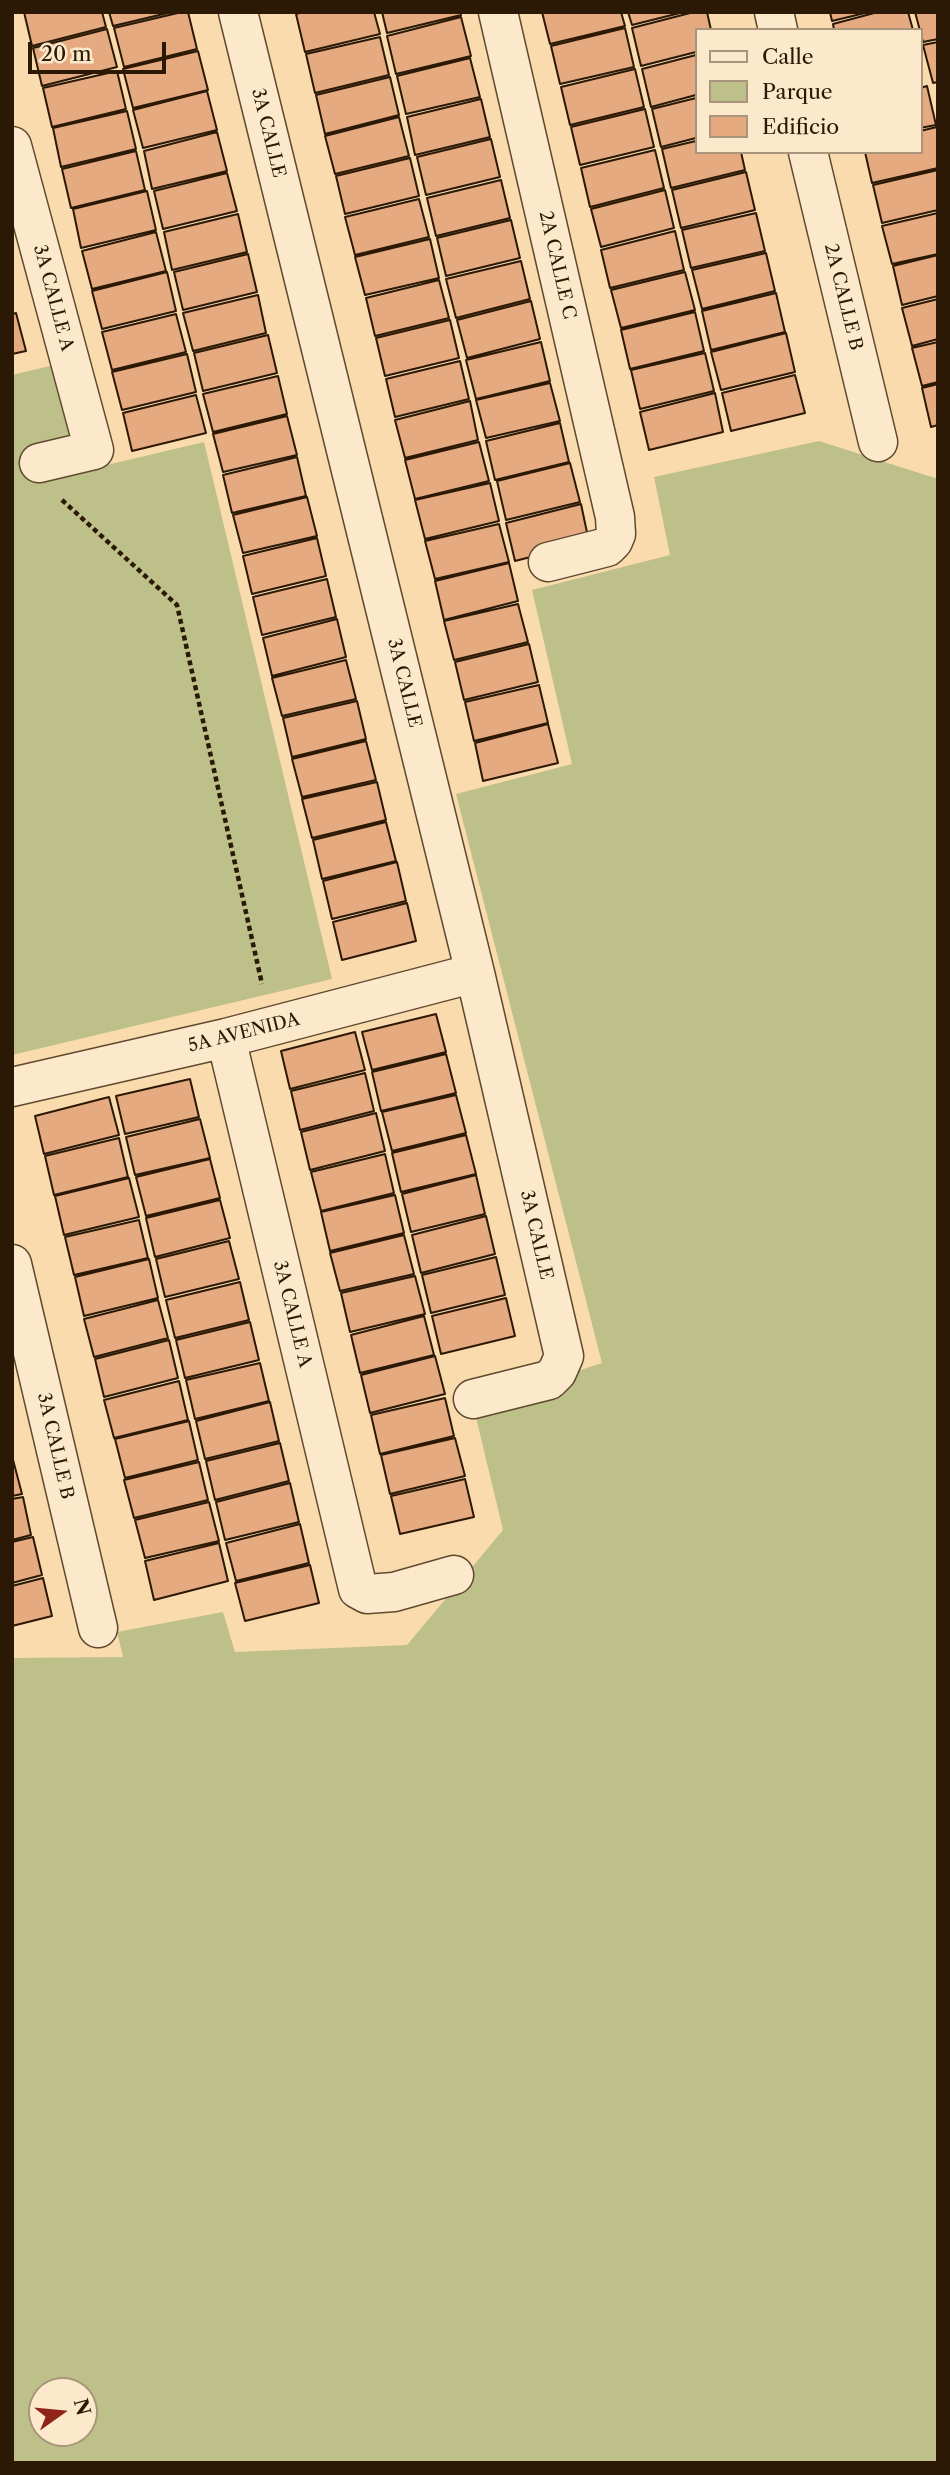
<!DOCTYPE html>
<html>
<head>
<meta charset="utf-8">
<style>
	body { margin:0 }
	#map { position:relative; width:950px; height:2475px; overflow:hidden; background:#fadbae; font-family:"Libre Caslon Text",serif }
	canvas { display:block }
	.frame { position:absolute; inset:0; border:14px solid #2b1905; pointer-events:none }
	.legend { position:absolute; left:695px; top:28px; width:228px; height:126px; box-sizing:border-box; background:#fce8ca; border:2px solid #a8957b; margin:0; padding:9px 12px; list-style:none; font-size:21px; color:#2b1905 }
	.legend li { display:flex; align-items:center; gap:14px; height:35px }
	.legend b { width:35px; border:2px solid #a8957b }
	.north { position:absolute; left:28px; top:2377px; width:70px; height:70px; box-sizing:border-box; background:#fce8ca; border:2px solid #a8957b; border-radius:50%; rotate:75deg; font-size:19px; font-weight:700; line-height:28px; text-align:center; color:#2b1905 }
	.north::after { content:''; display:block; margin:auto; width:24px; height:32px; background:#8f2418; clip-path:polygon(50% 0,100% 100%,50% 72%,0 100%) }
	.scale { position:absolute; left:28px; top:42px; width:138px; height:32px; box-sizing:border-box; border:4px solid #2b1905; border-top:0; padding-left:9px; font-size:21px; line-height:24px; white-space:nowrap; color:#2b1905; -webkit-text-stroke:5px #fce8ca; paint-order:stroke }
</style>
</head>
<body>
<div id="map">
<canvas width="950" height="2475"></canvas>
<div class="frame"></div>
<ul class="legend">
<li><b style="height:9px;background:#fce8ca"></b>Calle</li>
<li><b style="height:19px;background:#bec08a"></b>Parque</li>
<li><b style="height:19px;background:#e6aa81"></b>Edificio</li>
</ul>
<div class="north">N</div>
<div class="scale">20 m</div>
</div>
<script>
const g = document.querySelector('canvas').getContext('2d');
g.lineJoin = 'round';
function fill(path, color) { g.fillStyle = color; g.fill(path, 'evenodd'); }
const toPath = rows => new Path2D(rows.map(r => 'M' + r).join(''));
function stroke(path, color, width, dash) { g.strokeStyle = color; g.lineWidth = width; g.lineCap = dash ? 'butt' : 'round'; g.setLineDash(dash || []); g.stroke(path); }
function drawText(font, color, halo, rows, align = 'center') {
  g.font = font + ' "Libre Caslon Text",serif'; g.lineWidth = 5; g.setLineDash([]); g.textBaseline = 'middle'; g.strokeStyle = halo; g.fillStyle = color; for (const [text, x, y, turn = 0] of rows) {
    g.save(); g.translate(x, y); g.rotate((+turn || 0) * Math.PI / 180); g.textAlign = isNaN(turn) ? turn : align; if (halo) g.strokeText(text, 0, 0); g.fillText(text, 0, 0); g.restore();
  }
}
fill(toPath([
	[62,363,81,435,39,481,204,442,332,979,12,1055,12,375],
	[819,441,938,479,938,2463,12,2463,12,1658,123,1657,117,1632,223,1612,235,1652,407,1645,503,1530,473,1405,602,1363,456,794,572,764,532,590,670,555,654,477],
	[42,2391,84,2391,84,2433,42,2433]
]), '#bec08a');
const building = toPath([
	[24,12,102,12,106,27,32,46,24,12],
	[109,12,172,12,113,26,109,12],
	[182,12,188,12,197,49,124,67,114,28,182,12],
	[303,12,374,12,380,34,305,52,296,14,303,12],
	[382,12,460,12,461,15,387,33,382,12],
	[542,12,621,12,625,26,550,44,542,12],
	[628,12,684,12,632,25,628,12],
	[694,12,707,12,711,30,696,30,696,52,641,66,632,28,694,12],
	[830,12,869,12,832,21,830,12],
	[878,12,908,12,913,30,834,30,833,24,878,12],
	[915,12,938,12,938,39,923,42,915,12],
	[461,17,471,56,396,74,387,36,461,17],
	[625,28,634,67,560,84,551,46,625,28],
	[107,29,117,67,42,86,33,48,107,29],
	[380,37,389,75,315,93,306,54,380,37],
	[938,42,938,82,933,83,923,45,938,42],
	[198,51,208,90,133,108,123,69,198,51],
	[696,55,696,95,651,107,642,69,696,55],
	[470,58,480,97,406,114,397,76,470,58],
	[635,69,644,107,570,125,561,87,635,69],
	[117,71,126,109,52,127,43,88,117,71],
	[390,77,399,115,325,134,316,95,390,77],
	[927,86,936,125,920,128,920,88,927,86],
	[207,91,217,130,143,148,133,110,207,91],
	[696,98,696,138,661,147,652,109,696,98],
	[481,99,490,137,415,155,407,117,481,99],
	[645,109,654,147,580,165,571,127,645,109],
	[127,111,136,149,61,167,53,128,127,111],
	[399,117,409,156,335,174,325,136,399,117],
	[937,127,938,168,872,183,865,152,920,152,920,131,937,127],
	[217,132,227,171,152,189,144,151,217,132],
	[491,139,500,177,426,195,417,157,491,139],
	[696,141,696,152,741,152,745,170,671,188,662,149,696,141],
	[655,150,664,188,590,207,581,168,655,150],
	[136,151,145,190,71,208,62,169,136,151],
	[410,158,419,196,345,214,336,176,410,158],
	[938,170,938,210,882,223,873,185,938,170],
	[746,172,755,210,681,228,672,190,746,172],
	[227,173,237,211,163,229,154,191,227,173],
	[501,180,510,218,436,236,427,198,501,180],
	[665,190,674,228,601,247,591,209,665,190],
	[147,191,156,230,81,248,73,209,147,191],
	[419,199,429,237,355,255,345,217,419,199],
	[756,213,765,251,691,268,682,230,756,213],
	[938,213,938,254,892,264,882,226,938,213],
	[238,214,247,252,172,270,164,232,238,214],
	[511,220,520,258,446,276,437,238,511,220],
	[675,231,684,270,610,288,601,250,675,231],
	[156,232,166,271,92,289,82,251,156,232],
	[430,239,439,278,365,295,355,257,430,239],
	[766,253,775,291,702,309,692,270,766,253],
	[248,254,257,292,183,310,174,272,248,254],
	[938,255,938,296,902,305,893,266,938,255],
	[521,261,530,299,456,318,446,279,521,261],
	[167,272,176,311,102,329,92,291,167,272],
	[685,272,695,310,621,328,611,290,685,272],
	[439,280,449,318,375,336,366,298,439,280],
	[776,293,785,332,711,350,702,311,776,293],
	[258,295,266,333,193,351,183,313,258,295],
	[938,299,938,339,912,346,902,308,938,299],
	[531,301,540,339,467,358,457,320,531,301],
	[695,312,704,351,630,369,621,330,695,312],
	[16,313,26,351,12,354,12,314,16,313],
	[176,314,186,352,112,370,102,332,176,314],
	[450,320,459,358,385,376,376,338,450,320],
	[786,333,795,372,721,390,711,352,786,333],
	[268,335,277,373,203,391,194,353,268,335],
	[541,342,550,381,476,399,466,360,541,342],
	[938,342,938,382,922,386,912,348,938,342],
	[705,353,714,391,640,409,631,370,705,353],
	[187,354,196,392,122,410,112,372,187,354],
	[460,361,469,399,395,417,386,379,460,361],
	[795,375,805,413,731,431,722,393,795,375],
	[278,376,287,414,213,432,203,394,278,376],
	[550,383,560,421,486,438,476,400,550,383],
	[938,384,938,425,931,427,922,388,938,384],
	[715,393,723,432,649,450,640,412,715,393],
	[196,395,206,433,132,451,123,413,196,395],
	[470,401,478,440,405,458,395,420,470,401],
	[287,416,297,455,223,472,213,434,287,416],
	[560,423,569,462,495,480,486,441,560,423],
	[479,442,489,481,415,499,405,460,479,442],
	[297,457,306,496,232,513,223,475,297,457],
	[570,463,580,502,506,520,497,481,570,463],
	[490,483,499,521,425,539,415,500,490,483],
	[307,497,317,536,243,553,233,515,307,497],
	[581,504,589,542,515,561,506,523,581,504],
	[499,524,509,562,435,579,425,541,499,524],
	[317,538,326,576,252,594,243,556,317,538],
	[509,563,518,601,444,620,435,581,509,563],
	[327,579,336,617,262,635,253,597,327,579],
	[518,604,528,642,454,660,444,621,518,604],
	[337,619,346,657,272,676,263,638,337,619],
	[529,644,538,682,464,700,455,662,529,644],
	[346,660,356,699,282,716,272,678,346,660],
	[539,685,548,723,474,741,465,702,539,685],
	[357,701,366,739,292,757,283,718,357,701],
	[548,724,558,763,483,781,475,743,548,724],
	[366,741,376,780,302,797,292,759,366,741],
	[377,782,386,820,312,838,302,799,377,782],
	[386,822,396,861,322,879,313,840,386,822],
	[397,862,406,901,332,919,323,881,397,862],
	[407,903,416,941,342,960,333,922,407,903],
	[436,1014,446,1052,372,1070,362,1032,436,1014],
	[355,1032,365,1070,290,1089,281,1051,355,1032],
	[446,1054,456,1093,381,1111,372,1072,446,1054],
	[365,1073,374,1111,300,1130,291,1091,365,1073],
	[190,1079,199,1117,125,1134,116,1096,190,1079],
	[456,1095,466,1133,392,1151,382,1112,456,1095],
	[109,1097,119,1135,44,1154,35,1116,109,1097],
	[376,1113,385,1151,310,1170,301,1132,376,1113],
	[200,1119,210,1158,135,1175,126,1137,200,1119],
	[466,1135,476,1174,401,1192,392,1153,466,1135],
	[119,1138,128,1177,54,1195,45,1156,119,1138],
	[385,1154,394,1193,321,1211,311,1172,385,1154],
	[210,1159,220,1198,146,1216,136,1177,210,1159],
	[476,1175,485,1214,411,1232,402,1194,476,1175],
	[129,1178,139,1217,64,1235,55,1196,129,1178],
	[395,1195,404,1233,330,1251,321,1212,395,1195],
	[220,1200,230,1238,155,1257,146,1218,220,1200],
	[486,1216,495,1254,421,1273,412,1235,486,1216],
	[139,1220,148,1258,74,1275,65,1237,139,1220],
	[404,1235,414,1274,340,1291,330,1253,404,1235],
	[229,1241,239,1279,165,1297,156,1259,229,1241],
	[496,1257,505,1295,431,1313,422,1275,496,1257],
	[149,1259,158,1298,84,1316,75,1277,149,1259],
	[415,1276,425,1314,350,1332,341,1293,415,1276],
	[240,1282,249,1320,175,1338,166,1300,240,1282],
	[506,1298,515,1336,441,1354,432,1316,506,1298],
	[158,1300,168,1338,94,1357,84,1319,158,1300],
	[424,1316,434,1355,360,1373,351,1335,424,1316],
	[250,1322,259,1360,185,1378,176,1340,250,1322],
	[169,1340,178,1378,104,1397,95,1359,169,1340],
	[435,1356,445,1394,370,1413,361,1375,435,1356],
	[260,1363,269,1401,195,1419,186,1380,260,1363],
	[179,1381,188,1420,114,1438,104,1400,179,1381],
	[445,1398,454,1436,380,1454,371,1415,445,1398],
	[270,1402,279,1441,205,1459,196,1421,270,1402],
	[189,1421,198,1460,125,1478,115,1439,189,1421],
	[455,1438,465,1476,390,1494,381,1455,455,1438],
	[280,1443,289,1481,215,1500,206,1461,280,1443],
	[12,1456,22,1494,12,1496,12,1456],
	[199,1462,208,1500,134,1518,124,1480,199,1462],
	[465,1479,474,1517,400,1534,391,1496,465,1479],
	[290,1483,299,1522,225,1540,216,1502,290,1483],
	[23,1497,31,1535,12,1540,12,1499,23,1497],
	[209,1502,219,1541,145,1558,135,1520,209,1502],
	[300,1524,309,1563,236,1581,226,1543,300,1524],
	[33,1537,42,1575,12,1583,12,1542,33,1537],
	[219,1543,228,1581,154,1600,145,1561,219,1543],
	[310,1565,319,1603,245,1621,235,1583,310,1565],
	[43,1578,52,1616,12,1626,12,1586,43,1578]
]);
fill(building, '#e6aa81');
stroke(building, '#2b1905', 2);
const minor = toPath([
	[238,12,475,973,564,1356,557,1372,549,1380,473,1399],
	[498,12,615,517,616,534,613,541,607,547,548,562],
	[774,12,778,30],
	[12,146,94,450,39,463],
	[808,152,878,442],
	[226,1038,358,1589,367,1594,394,1592,454,1575],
	[12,1087,226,1038,475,973],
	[12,1264,98,1628]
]);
stroke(minor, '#5f4a2f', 41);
stroke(toPath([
	[62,500,177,605,262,984]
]), '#2b1905', 4.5, [5, 3.5]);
stroke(minor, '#fce8ca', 38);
drawText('18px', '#2b1905', '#fce8ca', [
	["3A CALLE",268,133,76],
	["2A CALLE C",557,265,77],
	["2A CALLE B",843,297,76],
	["3A CALLE A",53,298,75],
	["3A CALLE",404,683,76],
	["5A AVENIDA",244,1033,-14],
	["3A CALLE",536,1235,77],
	["3A CALLE A",292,1314,76],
	["3A CALLE B",55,1446,77]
]);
</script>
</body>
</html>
